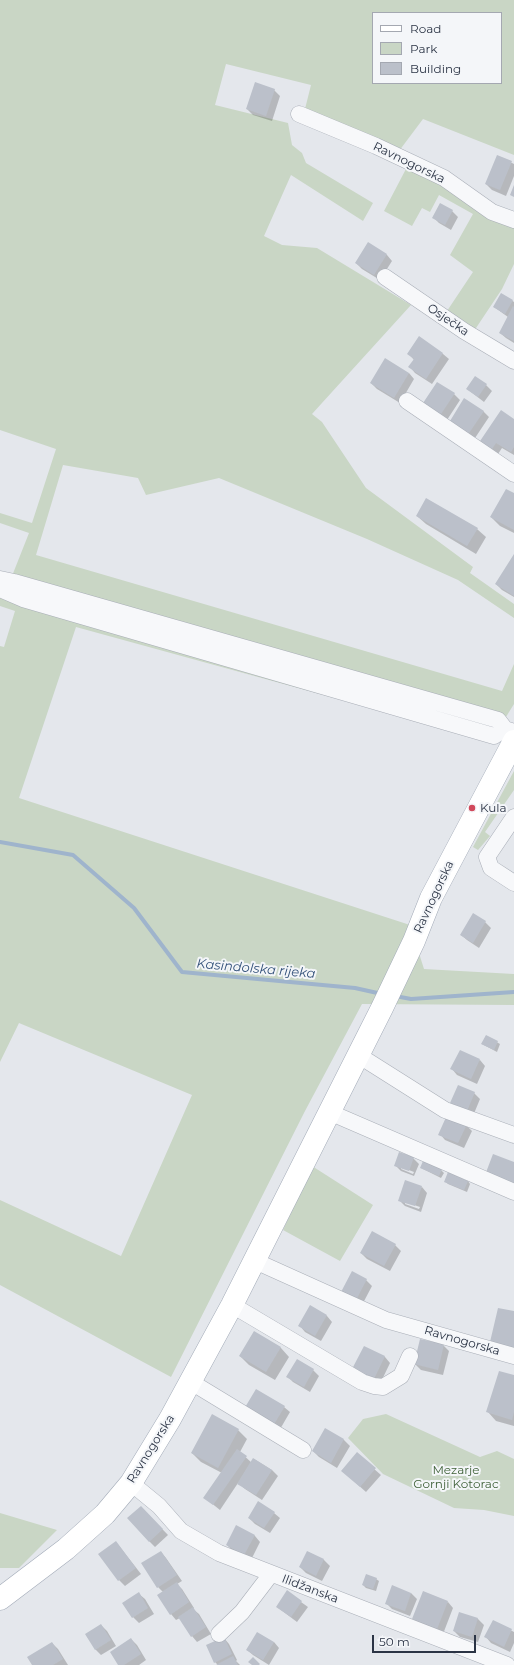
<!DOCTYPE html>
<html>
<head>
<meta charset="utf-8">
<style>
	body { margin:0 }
	#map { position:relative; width:514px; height:1665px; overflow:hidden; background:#e4e7ec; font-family:Montserrat,sans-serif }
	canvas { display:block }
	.legend { position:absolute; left:372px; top:12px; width:130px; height:72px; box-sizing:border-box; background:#f4f6f9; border:1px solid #a4a8b1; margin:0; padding:5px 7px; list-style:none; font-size:12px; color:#2b3445 }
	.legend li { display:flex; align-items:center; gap:8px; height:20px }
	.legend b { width:20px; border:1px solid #a4a8b1 }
	.scale { position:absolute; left:372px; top:1635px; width:104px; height:18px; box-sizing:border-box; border:2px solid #2b3445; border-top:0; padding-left:5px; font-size:12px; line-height:14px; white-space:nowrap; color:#2b3445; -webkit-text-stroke:3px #f4f6f9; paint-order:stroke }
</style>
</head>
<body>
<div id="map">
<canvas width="514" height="1665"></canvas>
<ul class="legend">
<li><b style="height:5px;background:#fff"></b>Road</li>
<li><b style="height:11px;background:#c9d6c5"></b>Park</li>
<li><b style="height:11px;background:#bbc0ca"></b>Building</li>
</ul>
<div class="scale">50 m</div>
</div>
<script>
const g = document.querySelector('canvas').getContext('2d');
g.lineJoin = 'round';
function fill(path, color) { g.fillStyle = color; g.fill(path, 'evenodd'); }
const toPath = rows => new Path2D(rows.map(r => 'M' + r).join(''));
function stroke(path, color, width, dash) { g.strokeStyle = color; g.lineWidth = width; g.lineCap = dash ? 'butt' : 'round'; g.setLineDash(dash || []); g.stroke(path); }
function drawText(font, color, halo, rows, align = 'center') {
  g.font = font + ' Montserrat,sans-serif'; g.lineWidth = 4; g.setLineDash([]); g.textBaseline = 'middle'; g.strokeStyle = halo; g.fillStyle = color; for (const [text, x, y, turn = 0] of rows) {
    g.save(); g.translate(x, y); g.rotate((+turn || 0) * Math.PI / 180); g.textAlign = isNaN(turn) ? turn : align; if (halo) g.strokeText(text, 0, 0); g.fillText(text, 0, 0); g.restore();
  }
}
fill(toPath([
	[0,0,514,0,514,155,423,119,399,151,305,109,311,85,226,64,215,105,288,123,292,145,302,153,306,163,373,203,363,221,291,175,264,236,282,245,317,248,411,305,312,414,322,422,366,488,473,567,470,573,514,604,514,618,458,580,367,539,219,478,146,495,138,478,63,465,36,555,502,691,514,664,514,704,491,741,76,627,19,798,410,925,424,969,514,974,514,1005,362,1004,305,1111,171,1377,0,1285,0,1200,121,1256,192,1095,19,1023,0,1062,0,646,4,647,15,611,0,606,0,573,12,576,29,533,0,523,0,513,32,523,56,449,0,430],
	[373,13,501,13,501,83,373,83],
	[407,167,514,226,514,264,502,289,474,331,447,311,473,272,450,255,473,214,439,195,430,212,422,208,412,226,384,211],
	[514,771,514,790,485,832,490,836,478,850,473,847],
	[312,1166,373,1205,340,1261,283,1230],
	[386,1414,480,1457,497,1451,514,1459,514,1516,484,1510,454,1508,383,1474,348,1438,363,1419],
	[0,1513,57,1530,19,1568,0,1568]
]), '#c9d6c5');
fill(toPath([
	[274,90,280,96,272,121,253,115,247,109],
	[498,156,514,164,514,176,506,196,492,190,486,184],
	[441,204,452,211,458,217,451,230,439,223,433,217],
	[369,244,387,255,392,261,380,280,362,269,356,263],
	[502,294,514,302,514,343,506,338,500,333,508,317,494,307],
	[419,338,443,354,449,359,432,384,415,373,410,367,414,360,409,354],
	[409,373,414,379,400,403,377,389,371,383],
	[486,385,492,391,484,402,467,389],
	[454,394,460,400,447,420,430,409],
	[483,411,489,417,475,438,457,426,451,420],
	[514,420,514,455,502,448,496,457,485,450],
	[514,494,514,533,500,526,491,517],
	[417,516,477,529,486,537,476,554,426,524],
	[514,556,514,597,502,590,496,584],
	[485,922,491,928,479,948,467,940,461,935],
	[486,1036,500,1044,497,1052,482,1044],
	[480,1060,485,1066,477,1084,457,1075,452,1069],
	[474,1093,480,1099,473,1116,457,1109,451,1103],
	[466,1125,472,1131,464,1148,445,1140,440,1134],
	[413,1158,419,1164,414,1176,401,1171,395,1165],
	[401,1167,414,1172,413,1174,401,1169],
	[421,1168,441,1170,444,1173,441,1178],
	[445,1181,468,1181,470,1184,467,1192,448,1184],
	[422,1187,427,1193,421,1212,405,1206,399,1200],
	[405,1202,420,1207,419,1209,405,1204],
	[395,1245,401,1251,390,1271,367,1259,361,1253],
	[366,1280,372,1286,362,1305,348,1298],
	[311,1307,327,1316,332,1322,321,1341,305,1332,300,1326],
	[254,1332,281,1348,289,1357,275,1380,249,1365,240,1356],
	[443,1345,449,1351,443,1375,421,1370,415,1364],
	[364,1347,385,1357,390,1363,380,1384,359,1374],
	[313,1370,319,1376,310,1392,293,1382,288,1377],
	[514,1376,514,1426,496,1421,488,1412],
	[284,1407,290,1412,279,1431,251,1414],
	[238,1430,247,1439,240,1452,252,1463,254,1459,272,1470,278,1476,262,1500,245,1489,238,1483,220,1510,205,1498,222,1473,201,1462,192,1453],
	[325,1430,344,1440,350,1446,337,1468,319,1457,313,1451],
	[357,1454,381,1475,366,1492,348,1476],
	[141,1507,168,1535,155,1547,149,1541],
	[274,1513,280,1518,270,1533,255,1524,249,1518],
	[237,1527,255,1536,260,1542,251,1560,233,1551,227,1545],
	[116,1542,141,1574,125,1586,119,1580],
	[161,1552,166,1558,182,1581,177,1584,182,1589,194,1608,193,1609,199,1614,211,1634,197,1642,192,1636,180,1618,176,1620,171,1614,163,1592,158,1587],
	[308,1552,324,1560,330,1566,322,1581,306,1573,300,1567],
	[376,1579,379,1581,376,1591,366,1588,363,1585],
	[287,1592,308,1607,297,1622,277,1607],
	[411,1593,417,1599,410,1616,392,1609,386,1603],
	[139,1594,145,1599,154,1614,139,1623,133,1617],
	[448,1602,453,1608,443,1634,419,1624,413,1619],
	[460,1614,478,1619,484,1625,478,1642,460,1637,454,1631],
	[493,1621,514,1632,514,1643,510,1652,491,1643,486,1637],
	[101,1625,107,1631,116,1646,101,1655,96,1650,86,1635],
	[224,1638,229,1644,237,1660,236,1661,240,1665,218,1665,215,1662],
	[131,1639,137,1645,146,1660,139,1665,120,1665],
	[274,1642,279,1648,269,1665,253,1655,247,1650],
	[52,1643,58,1649,68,1665,33,1665]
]), '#0003');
stroke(toPath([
	[0,842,73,855,134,908,182,972,355,988,382,994],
	[395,996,411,999,514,992]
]), '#9fb4cc', 4);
fill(toPath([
	[255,82,275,89,266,116,246,109],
	[497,155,512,161,500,190,485,184],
	[514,185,514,197,510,195],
	[440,203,453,210,445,225,432,218],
	[368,242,387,254,374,275,355,263],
	[501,293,513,300,505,314,493,307],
	[513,306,514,307,514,341,499,333],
	[419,336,443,353,426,379,408,367,414,359,407,354],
	[385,358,409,373,394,398,370,383],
	[475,376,487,384,478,397,466,389],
	[437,382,455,393,441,414,423,403],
	[464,398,484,411,469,433,450,421],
	[501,410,514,419,514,447,511,452,496,443,490,452,478,444],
	[506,489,514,493,514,530,490,517],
	[426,498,478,528,467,546,416,516],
	[514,554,514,596,495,584],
	[473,913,486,921,473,943,460,935],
	[486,1035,498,1041,494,1050,481,1044],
	[460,1050,480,1059,471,1079,450,1069],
	[458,1085,475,1092,467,1111,450,1103],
	[447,1115,467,1124,458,1143,438,1135],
	[399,1152,414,1157,409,1171,394,1166],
	[493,1154,514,1162,514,1186,485,1175],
	[423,1161,442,1169,439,1176,420,1168],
	[448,1172,468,1181,464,1190,444,1182],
	[405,1180,422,1186,415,1206,398,1201],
	[372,1231,396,1244,384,1266,360,1253],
	[352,1271,367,1279,356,1300,341,1292],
	[310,1305,327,1315,315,1336,298,1326],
	[498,1308,514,1311,514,1348,490,1342],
	[254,1331,281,1347,266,1372,239,1356],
	[420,1339,444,1344,438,1370,414,1364],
	[364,1346,385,1356,374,1379,352,1369],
	[297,1359,314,1369,304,1387,286,1377],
	[499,1371,514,1375,514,1412,512,1420,486,1412],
	[256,1389,285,1406,273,1426,244,1409],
	[212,1414,239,1429,218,1468,191,1453],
	[325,1428,344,1439,331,1463,312,1451],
	[237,1449,247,1456,213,1505,203,1498],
	[357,1452,376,1468,360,1487,341,1471],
	[253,1458,272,1470,256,1495,237,1484],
	[258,1501,275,1512,264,1528,248,1518],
	[141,1506,163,1529,149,1542,127,1518],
	[236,1525,255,1535,244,1555,226,1545],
	[116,1541,136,1568,118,1581,98,1554],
	[161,1551,177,1575,157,1588,141,1563],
	[307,1551,324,1559,316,1576,299,1567],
	[366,1574,377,1578,373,1589,362,1585],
	[177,1582,189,1602,170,1615,157,1595],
	[392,1585,411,1593,405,1611,385,1604],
	[287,1590,302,1601,291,1617,276,1607],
	[423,1591,448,1601,437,1629,412,1619],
	[139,1592,148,1608,132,1618,122,1603],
	[193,1607,206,1627,191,1637,178,1617],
	[459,1612,478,1618,472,1637,453,1631],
	[493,1620,512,1629,504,1647,484,1637],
	[101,1624,111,1640,95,1650,85,1634],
	[257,1632,274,1642,263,1660,246,1650],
	[224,1637,232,1654,214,1663,206,1645],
	[131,1638,141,1654,124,1665,118,1665,110,1652],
	[52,1642,63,1659,53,1665,32,1665,27,1657],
	[233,1656,238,1665,216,1665],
	[253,1657,260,1664,259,1665,252,1665,248,1662]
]), '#bbc0ca');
const minor = toPath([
	[299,114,376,146,444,178,492,212,514,220],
	[385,277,464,331,514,361],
	[407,401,514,474],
	[0,579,14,582,498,720,505,729],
	[0,589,23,599,494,736,505,729,514,732],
	[514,817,487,857,491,868,514,883],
	[358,1055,445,1110,514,1135],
	[329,1112,514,1192],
	[255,1261,386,1320,514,1356],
	[232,1305,362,1382,374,1386,383,1387,401,1376,410,1356],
	[191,1382,303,1450],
	[131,1483,159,1506,181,1531,219,1553,507,1665],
	[219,1634,242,1612,271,1574]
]);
const primary = toPath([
	[0,1599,66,1549,105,1514,131,1483,170,1419,232,1305,382,1008,414,941,431,898,514,741]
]);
stroke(minor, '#a9aeb7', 17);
stroke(primary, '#a3abb8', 23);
stroke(minor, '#f7f8fa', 16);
stroke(primary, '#fff', 22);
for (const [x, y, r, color] of [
	[472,808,4,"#d1495b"]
]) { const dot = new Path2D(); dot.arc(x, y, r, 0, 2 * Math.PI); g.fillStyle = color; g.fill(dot); stroke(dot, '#f4f6f9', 1.5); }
drawText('12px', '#2b3445', '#f4f6f9', [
	["Ravnogorska",409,163,26],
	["Osječka",448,320,34],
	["Ravnogorska",434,897,-65],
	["Ravnogorska",462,1341,16],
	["Ravnogorska",151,1449,-58],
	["Ilidžanska",310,1589,21]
]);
drawText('12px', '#2b3445', '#f4f6f9', [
	["Kula",480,808]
], 'left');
drawText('12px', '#3f6138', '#f4f6f9', [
	["Mezarje",456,1470],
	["Gornji Kotorac",456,1484]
]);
drawText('italic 13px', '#34527a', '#f4f6f9', [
	["Kasindolska rijeka",256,969,5]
]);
</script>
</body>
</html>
